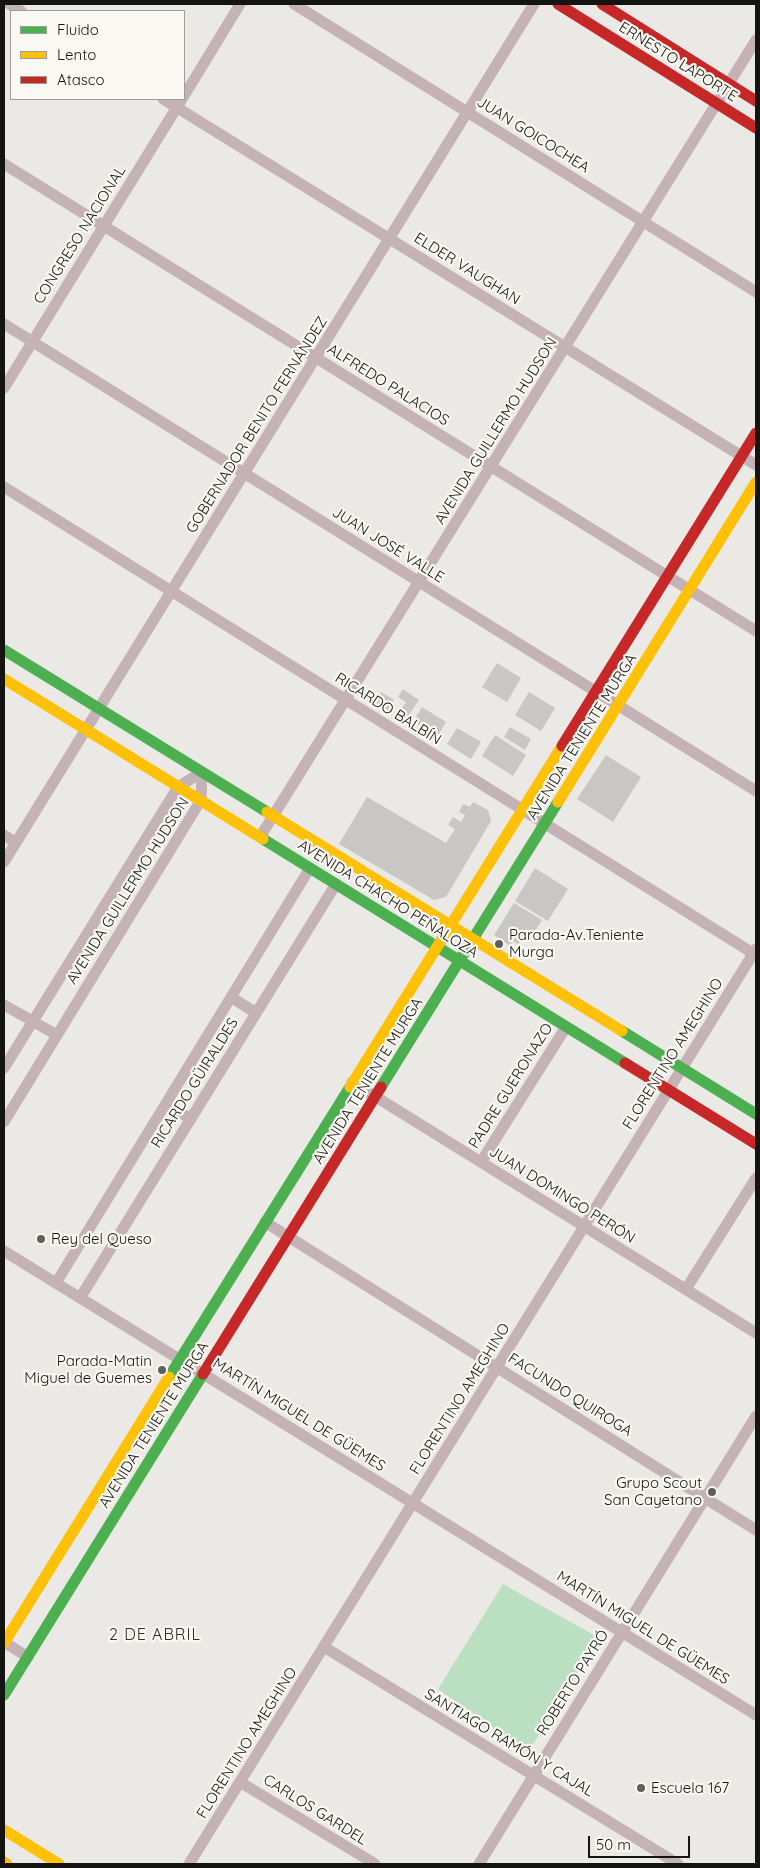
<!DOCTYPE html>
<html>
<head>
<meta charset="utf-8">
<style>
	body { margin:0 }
	#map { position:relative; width:760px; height:1868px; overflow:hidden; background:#eae9e6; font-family:Quicksand,sans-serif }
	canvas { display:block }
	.frame { position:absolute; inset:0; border:5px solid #141412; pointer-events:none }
	.legend { position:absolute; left:10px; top:10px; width:175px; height:90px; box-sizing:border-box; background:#f9f8f2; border:1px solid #9d9d98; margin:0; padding:6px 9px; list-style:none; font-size:15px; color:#141412 }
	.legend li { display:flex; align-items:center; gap:10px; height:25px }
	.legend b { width:25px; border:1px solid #9d9d98 }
	.scale { position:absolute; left:588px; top:1836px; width:102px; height:22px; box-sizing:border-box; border:2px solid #141412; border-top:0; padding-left:6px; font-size:15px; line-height:18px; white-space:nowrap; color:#141412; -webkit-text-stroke:4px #f9f8f2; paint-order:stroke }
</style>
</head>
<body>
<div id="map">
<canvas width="760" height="1868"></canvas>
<div class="frame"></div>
<ul class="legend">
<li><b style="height:6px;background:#4caf50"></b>Fluido</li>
<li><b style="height:6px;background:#ffc107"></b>Lento</li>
<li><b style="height:6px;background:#c62828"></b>Atasco</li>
</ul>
<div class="scale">50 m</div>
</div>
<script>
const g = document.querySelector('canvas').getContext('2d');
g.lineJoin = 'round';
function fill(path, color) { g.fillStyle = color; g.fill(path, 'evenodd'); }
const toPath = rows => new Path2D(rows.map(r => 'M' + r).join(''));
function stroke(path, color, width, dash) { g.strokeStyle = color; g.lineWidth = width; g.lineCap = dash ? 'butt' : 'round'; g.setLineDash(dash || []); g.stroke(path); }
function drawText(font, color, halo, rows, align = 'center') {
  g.font = font + ' Quicksand,sans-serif'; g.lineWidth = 4.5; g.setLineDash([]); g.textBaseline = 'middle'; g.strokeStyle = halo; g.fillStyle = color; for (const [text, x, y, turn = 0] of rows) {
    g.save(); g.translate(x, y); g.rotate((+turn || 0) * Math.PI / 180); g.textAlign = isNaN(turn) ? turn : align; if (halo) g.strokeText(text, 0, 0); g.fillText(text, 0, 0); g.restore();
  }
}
fill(toPath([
	[503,1584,599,1638,528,1752,438,1689]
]), '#bbe0c1');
fill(toPath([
	[497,663,521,678,507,702,482,687],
	[403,689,419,700,404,722,396,717,406,702,398,697],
	[381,692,394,700,387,711,374,703],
	[529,692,555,708,541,731,515,715],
	[422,707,446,722,438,736,413,722],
	[510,727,531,739,525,750,504,737],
	[457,728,481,742,471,759,447,744],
	[495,735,526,755,513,776,482,756],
	[606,755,641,777,613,822,577,799],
	[367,797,446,843,455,829,448,825,453,817,461,822,465,815,459,812,463,804,470,807,473,802,488,810,491,821,446,897,434,900,339,844],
	[535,868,568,889,548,921,515,901],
	[514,903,542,920,528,942,522,938,518,944,513,941,510,946,494,935]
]), '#c8c7c4');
stroke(toPath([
	[9,4,21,11],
	[294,4,756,292],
	[184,96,240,4],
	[163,99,756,465],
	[4,164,756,631],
	[4,324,756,791],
	[4,388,182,99],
	[4,487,756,955],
	[4,835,16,843],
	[260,837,756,40],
	[4,862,534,4],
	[231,997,256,1013],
	[4,1005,57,1035],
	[4,1068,178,787,202,772],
	[352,1082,756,1333],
	[166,1104,191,1119],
	[4,1122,201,800,202,772],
	[481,1162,566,1027],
	[265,1222,756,1530],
	[4,1251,756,1715],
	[56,1283,310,868],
	[686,1289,756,1178],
	[80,1298,336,884],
	[4,1642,28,1657],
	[324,1647,678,1864],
	[240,1782,375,1864],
	[189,1864,756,949],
	[479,1864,756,1416]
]), '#c4b2b6', 11);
stroke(toPath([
	[4,650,267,812],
	[263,839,625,1063],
	[622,1031,756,1114],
	[381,1087,558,802],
	[169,1377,350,1087],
	[4,1695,203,1374]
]), '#4caf50', 11);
stroke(toPath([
	[4,679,263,839],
	[558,802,756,482],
	[267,812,622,1031],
	[350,1087,562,746],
	[4,1643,169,1377],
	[4,1830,59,1864],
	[4,1862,7,1864]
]), '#ffc107', 11);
stroke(toPath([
	[558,4,756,128],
	[602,4,756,101],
	[562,746,756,433],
	[625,1063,756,1144],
	[203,1374,381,1087]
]), '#c62828', 11);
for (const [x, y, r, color] of [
	[499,944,5,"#5f5f5c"],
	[41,1239,5,"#5f5f5c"],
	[162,1370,5,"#5f5f5c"],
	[712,1492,5,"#5f5f5c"],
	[641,1788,5,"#5f5f5c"]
]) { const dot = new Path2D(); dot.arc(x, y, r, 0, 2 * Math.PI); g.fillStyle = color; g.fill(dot); stroke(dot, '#f9f8f2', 2); }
drawText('15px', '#141412', '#f9f8f2', [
	["ERNESTO LAPORTE",678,62,32],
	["JUAN GOICOCHEA",533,135,32],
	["CONGRESO NACIONAL",80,235,-58],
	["ELDER VAUGHAN",467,269,32],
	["ALFREDO PALACIOS",388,385,32],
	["GOBERNADOR BENITO FERNÁNDEZ",257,425,-58],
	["AVENIDA GUILLERMO HUDSON",496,431,-58],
	["JUAN JOSÉ VALLE",388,545,32],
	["RICARDO BALBÍN",388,709,32],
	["AVENIDA TENIENTE MURGA",582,737,-58],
	["AVENIDA GUILLERMO HUDSON",128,891,-58],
	["AVENIDA CHACHO PEÑALOZA",388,899,32],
	["FLORENTINO AMEGHINO",673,1054,-58],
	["AVENIDA TENIENTE MURGA",368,1081,-58],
	["RICARDO GÜIRALDES",195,1083,-58],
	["PADRE GUERONAZO",511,1086,-58],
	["JUAN DOMINGO PERÓN",562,1195,32],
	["FACUNDO QUIROGA",570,1395,32],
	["FLORENTINO AMEGHINO",460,1399,-58],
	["MARTÍN MIGUEL DE GÜEMES",299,1415,32],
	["AVENIDA TENIENTE MURGA",154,1425,-58],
	["MARTÍN MIGUEL DE GÜEMES",643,1628,32],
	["ROBERTO PAYRÓ",573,1683,-58],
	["FLORENTINO AMEGHINO",247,1743,-58],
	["SANTIAGO RAMÓN Y CAJAL",509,1743,31],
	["CARLOS GARDEL",315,1810,32]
]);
drawText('15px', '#141412', '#f9f8f2', [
	["Parada-Av.Teniente",509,935],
	["Murga",509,952],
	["Rey del Queso",51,1239],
	["Parada-Matin",152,1361,"right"],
	["Miguel de Guemes",152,1378,"right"],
	["Grupo Scout",702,1483,"right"],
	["San Cayetano",702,1500,"right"],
	["Escuela 167",651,1788]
], 'left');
g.letterSpacing = '1px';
drawText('16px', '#2e2d28', '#f9f8f2', [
	["2 DE ABRIL",155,1635]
]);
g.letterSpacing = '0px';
</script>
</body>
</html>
